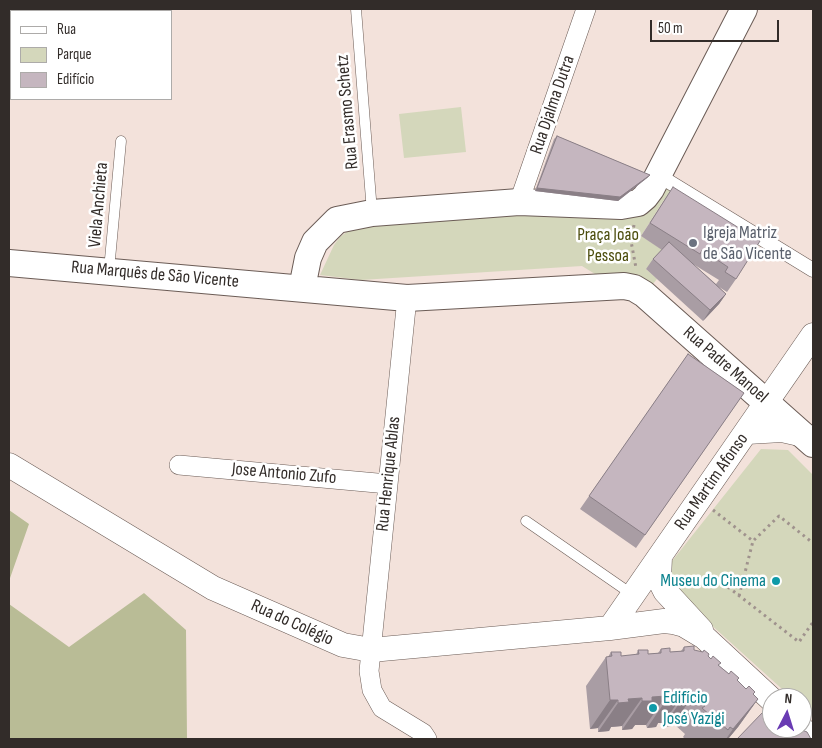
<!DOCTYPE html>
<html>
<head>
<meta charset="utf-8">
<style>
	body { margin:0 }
	#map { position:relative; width:822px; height:748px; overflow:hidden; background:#f3e2db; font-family:"Sofia Sans Condensed",sans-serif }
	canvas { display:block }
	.frame { position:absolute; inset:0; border:10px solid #322c29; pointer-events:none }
	.legend { position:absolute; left:10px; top:10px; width:162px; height:90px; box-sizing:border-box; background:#fff; border:1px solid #adaba9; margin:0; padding:6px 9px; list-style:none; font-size:15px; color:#322c29 }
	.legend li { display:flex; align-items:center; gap:10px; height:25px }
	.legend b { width:25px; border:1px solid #adaba9 }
	.north { position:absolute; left:762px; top:688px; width:50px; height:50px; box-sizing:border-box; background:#fff; border:1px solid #adaba9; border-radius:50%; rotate:5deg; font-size:14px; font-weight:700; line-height:20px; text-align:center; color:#322c29 }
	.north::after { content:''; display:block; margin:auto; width:18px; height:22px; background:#693bb3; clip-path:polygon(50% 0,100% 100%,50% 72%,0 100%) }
	.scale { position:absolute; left:650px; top:20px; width:129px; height:22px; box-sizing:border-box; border:2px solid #322c29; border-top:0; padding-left:6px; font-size:15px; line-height:18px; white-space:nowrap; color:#322c29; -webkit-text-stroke:4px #fff; paint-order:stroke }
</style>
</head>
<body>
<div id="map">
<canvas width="822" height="748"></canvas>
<div class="frame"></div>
<ul class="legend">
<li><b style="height:6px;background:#fff"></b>Rua</li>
<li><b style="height:14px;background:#d4d7bb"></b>Parque</li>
<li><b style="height:14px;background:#c5b6bf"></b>Edifício</li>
</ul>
<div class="north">N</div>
<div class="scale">50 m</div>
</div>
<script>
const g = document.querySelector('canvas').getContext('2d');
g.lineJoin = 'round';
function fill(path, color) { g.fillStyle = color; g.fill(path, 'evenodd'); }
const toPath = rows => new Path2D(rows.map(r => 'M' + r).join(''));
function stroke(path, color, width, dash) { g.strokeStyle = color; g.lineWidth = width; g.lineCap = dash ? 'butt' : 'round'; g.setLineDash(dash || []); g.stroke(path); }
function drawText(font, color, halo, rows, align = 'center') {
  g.font = font + ' "Sofia Sans Condensed",sans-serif'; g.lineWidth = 5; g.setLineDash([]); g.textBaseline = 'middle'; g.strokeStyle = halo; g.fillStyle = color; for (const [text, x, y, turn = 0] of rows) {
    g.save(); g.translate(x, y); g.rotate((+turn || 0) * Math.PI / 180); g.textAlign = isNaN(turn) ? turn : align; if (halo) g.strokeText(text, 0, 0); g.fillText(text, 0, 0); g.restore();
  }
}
fill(toPath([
	[461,107,466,152,404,158,399,114],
	[662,183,760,242,664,200,641,236,663,250,646,269,657,279,652,285,623,276,595,274,582,266,361,280,320,275,334,245,340,237,349,230,362,225,516,213,618,216],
	[761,449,788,450,813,475,813,718,802,707,802,698,792,698,677,594,668,566]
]), '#d4d7bb');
fill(toPath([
	[9,510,29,524,9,581],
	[144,593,186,630,187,739,9,739,9,604,69,647]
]), '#b9bc96');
const service = toPath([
	[356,9,372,212],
	[109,270,121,141],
	[526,521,633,595]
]);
const pedestrian = toPath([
	[658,175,813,270]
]);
const minor = toPath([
	[9,12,9,9],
	[519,202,586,9],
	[407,298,369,671,372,690,382,708,423,733,427,739],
	[179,465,388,484]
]);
const tertiary = toPath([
	[747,432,782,430,804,435],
	[9,465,213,588,343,645,371,650,610,628,664,621,673,622,684,625,704,637,772,700],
	[660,557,659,579,665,591,701,630],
	[610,628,813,335],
	[801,728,813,739]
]);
const secondary = toPath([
	[9,263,407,298,624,286,634,288,644,294,813,444],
	[302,288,308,258,315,242,337,220,372,213,519,202,621,206,638,203,645,197,651,189,744,9]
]);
stroke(service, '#6b5c56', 11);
stroke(pedestrian, '#6b5c56', 15);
stroke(minor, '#6b5c56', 20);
stroke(tertiary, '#6b5c56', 25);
stroke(secondary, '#6b5c56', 28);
stroke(toPath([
	[634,225,631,241,636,268],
	[713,510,753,541,779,516,813,543],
	[728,587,799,642,813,622],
	[739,596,753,541]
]), '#9f928d', 3, [2.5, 4]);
stroke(service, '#fff', 10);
stroke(pedestrian, '#fff', 14);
stroke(minor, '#fff', 19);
stroke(tertiary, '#fff', 24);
stroke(secondary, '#fff', 26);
fill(toPath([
	[557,136,650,175,647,178,618,201,535,191,554,139],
	[673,187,736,279,727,292,719,287,726,294,719,304,703,321,646,269,653,259,662,250,641,236],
	[693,264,719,280,716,284],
	[688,354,744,393,636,548,580,509],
	[684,647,708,656,758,699,738,727,728,739,685,739,683,737,685,734,674,724,672,726,663,727,663,723,658,723,656,727,647,728,646,725,635,725,632,729,622,730,622,726,611,727,609,731,598,732,598,728,590,729,586,686,606,657,608,657,611,652,621,656,636,655,638,650,648,654,658,653,661,649,670,652,681,651]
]), '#a99da4');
fill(toPath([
	[650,175,647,178,618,201,535,191,537,188],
	[726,294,719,304,703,321,710,310],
	[676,695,683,695,663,723,658,723,656,727,647,728,667,699],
	[666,696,646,725,635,725,632,729,622,730,642,701,652,697],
	[692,697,672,726,663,727,683,698],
	[642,698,622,726,611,727,609,731,598,732,618,703,628,699],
	[758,699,738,727,728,739,726,739,733,729],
	[610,700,618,700,598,728,590,729]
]), '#8a7f86');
const building = toPath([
	[557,136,650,175,620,197,537,188,557,136],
	[673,187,760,241,736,279,725,272,728,267,702,250,700,254,650,223,673,187],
	[669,242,726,294,710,310,653,259,669,242],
	[688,354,744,393,645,535,589,496,688,354],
	[694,646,694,650,703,652,704,650,709,654,708,656,711,659,713,656,721,663,718,665,729,674,731,671,739,678,737,680,746,689,749,686,755,692,753,694,758,699,733,729,730,727,728,730,721,724,723,721,713,713,711,716,702,708,705,706,692,694,692,697,683,698,683,695,676,695,676,699,667,699,666,696,652,697,652,701,642,701,642,698,628,699,629,702,618,703,618,700,610,700,606,657,612,656,611,652,621,652,621,656,639,654,638,650,648,650,648,654,661,653,661,649,670,648,670,652,684,651,684,647,694,646],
	[763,712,772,716,772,728,797,728,807,732,811,739,737,739,763,712]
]);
fill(building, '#c5b6bf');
stroke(building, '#8a7f86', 1);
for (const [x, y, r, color] of [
	[693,243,5,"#6b7280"],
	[776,581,5,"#0f9aa8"],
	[653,708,5,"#0f9aa8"]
]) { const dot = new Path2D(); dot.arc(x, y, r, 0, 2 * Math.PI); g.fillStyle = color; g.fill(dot); stroke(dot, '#fff', 2); }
drawText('18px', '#322c29', '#fff', [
	["Rua Djalma Dutra",553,105,-71],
	["Rua Erasmo Schetz",348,112,-95],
	["Viela Anchieta",99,205,-85],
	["Rua Marquês de São Vicente",155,275,5],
	["Rua Padre Manoel",725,365,41],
	["Jose Antonio Zufo",284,474,5],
	["Rua Henrique Ablas",389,474,-84],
	["Rua Martim Afonso",712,482,-55],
	["Rua do Colégio",292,623,24]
]);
drawText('18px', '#5b616d', '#fff', [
	["Igreja Matriz",703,233],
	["de São Vicente",703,254]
], 'left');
drawText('18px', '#4c4d0d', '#fff', [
	["Praça João",608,235],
	["Pessoa",608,256]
]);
drawText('18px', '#0d838f', '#fff', [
	["Museu do Cinema",766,581],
	["Edifício",663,698,"left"],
	["José Yazigi",663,719,"left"]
], 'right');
</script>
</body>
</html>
